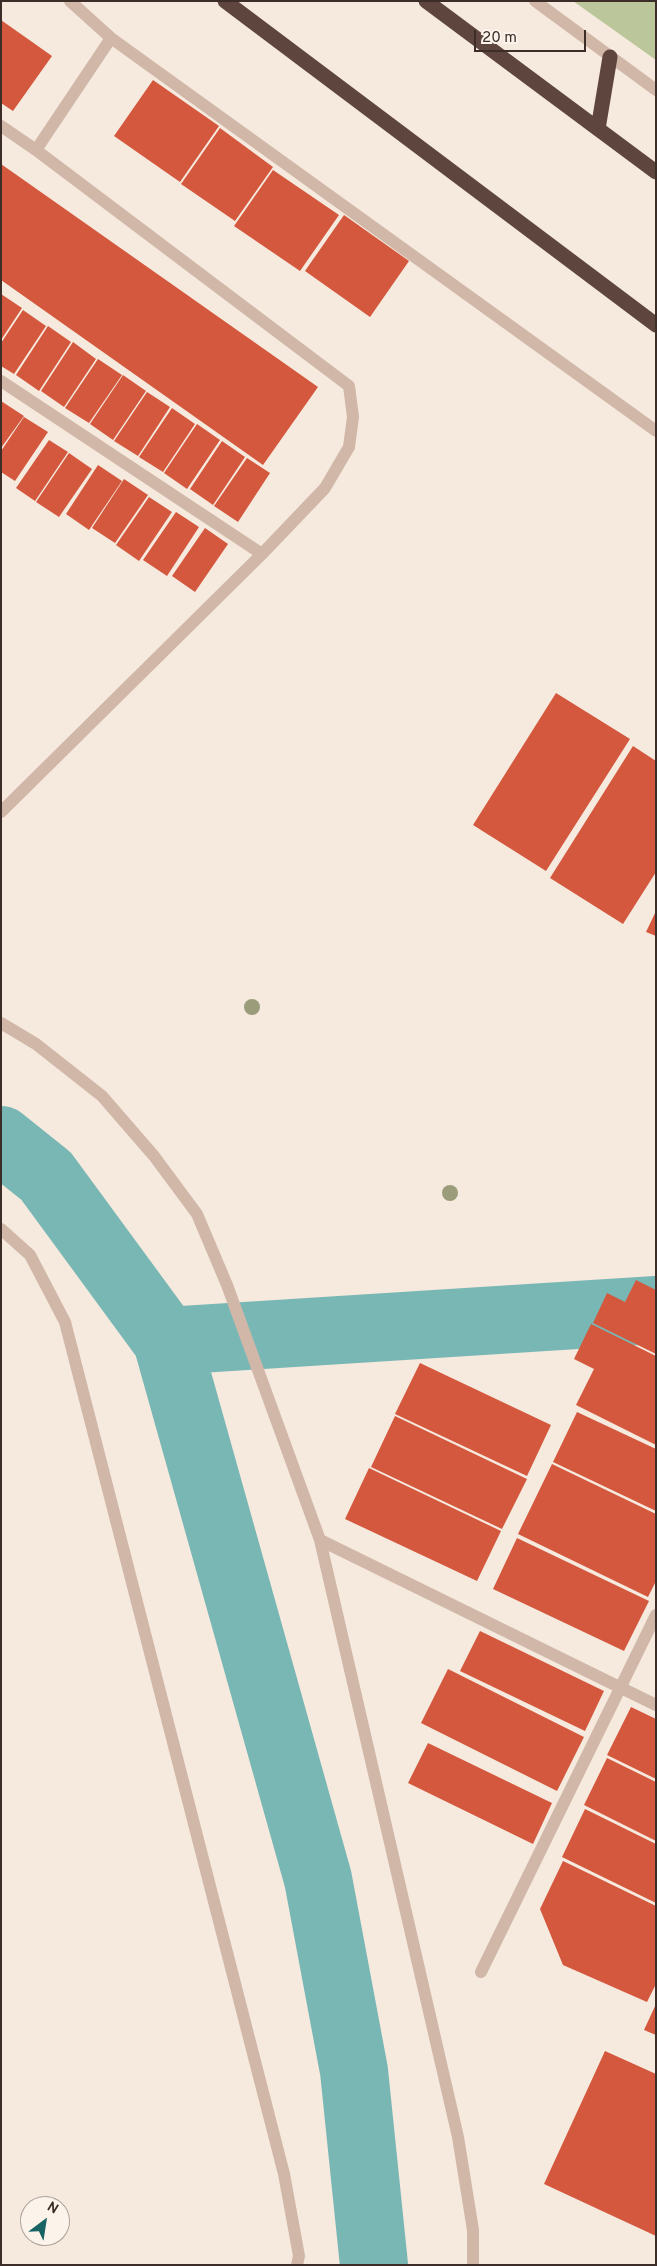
<!DOCTYPE html>
<html>
<head>
<meta charset="utf-8">
<style>
	body { margin:0 }
	#map { position:relative; width:657px; height:2266px; overflow:hidden; background:#f6e9de; font-family:Overpass,sans-serif }
	canvas { display:block }
	.frame { position:absolute; inset:0; border:2px solid #3c2d29; pointer-events:none }
	.north { position:absolute; left:20px; top:2196px; width:50px; height:50px; box-sizing:border-box; background:#fcf3eb; border:1px solid #afa49d; border-radius:50%; rotate:31deg; font-size:14px; font-weight:700; line-height:20px; text-align:center; color:#3c2d29 }
	.north::after { content:''; display:block; margin:auto; width:18px; height:22px; background:#186363; clip-path:polygon(50% 0,100% 100%,50% 72%,0 100%) }
	.scale { position:absolute; left:474px; top:30px; width:112px; height:22px; box-sizing:border-box; border:2px solid #3c2d29; border-top:0; padding-left:6px; font-size:15px; line-height:18px; white-space:nowrap; color:#3c2d29; -webkit-text-stroke:4px #fcf3eb; paint-order:stroke }
</style>
</head>
<body>
<div id="map">
<canvas width="657" height="2266"></canvas>
<div class="frame"></div>
<div class="north">N</div>
<div class="scale">20 m</div>
</div>
<script>
const g = document.querySelector('canvas').getContext('2d');
g.lineJoin = 'round';
function fill(path, color) { g.fillStyle = color; g.fill(path, 'evenodd'); }
const toPath = rows => new Path2D(rows.map(r => 'M' + r).join(''));
function stroke(path, color, width, dash) { g.strokeStyle = color; g.lineWidth = width; g.lineCap = dash ? 'butt' : 'round'; g.setLineDash(dash || []); g.stroke(path); }
fill(toPath([
	[573,1,656,1,656,60]
]), '#bbc79b');
stroke(toPath([
	[1,1140,46,1176,167,1341,318,1879,354,2071,374,2265],
	[167,1341,656,1310]
]), '#79b7b5', 68);
fill(toPath([
	[1,20,52,56,13,111,1,103],
	[153,80,219,126,180,182,114,136],
	[220,128,273,167,235,221,181,184],
	[1,164,318,387,263,465,1,280],
	[273,170,339,215,300,271,234,226],
	[344,215,409,261,370,317,305,271],
	[1,294,22,308,1,340],
	[23,310,46,326,14,374,1,366,1,343],
	[48,326,71,342,39,391,16,375],
	[73,342,96,359,64,407,41,391],
	[98,359,122,375,89,423,65,408],
	[123,375,146,391,113,440,90,424],
	[147,392,170,407,138,456,114,441],
	[1,401,24,416,1,448],
	[172,408,195,424,163,472,139,457],
	[24,417,48,432,15,481,1,472,1,451],
	[197,424,220,440,187,489,164,473],
	[49,440,68,452,35,501,16,488],
	[222,441,245,457,213,505,190,489],
	[69,453,92,469,59,517,36,502],
	[247,458,270,473,238,522,214,506],
	[98,465,122,481,89,530,66,514],
	[124,479,148,495,115,543,92,528],
	[149,497,172,512,139,561,116,545],
	[176,512,199,527,167,576,143,560],
	[205,528,228,544,195,592,172,576],
	[556,693,630,739,546,871,473,825],
	[633,746,656,761,656,872,623,924,550,878],
	[656,911,656,936,646,932],
	[636,1280,656,1290,656,1354,593,1323,607,1293,625,1302],
	[591,1324,656,1356,656,1445,576,1405,594,1369,574,1359],
	[420,1363,551,1425,527,1476,395,1414],
	[577,1412,656,1449,656,1511,553,1462],
	[395,1416,527,1479,502,1529,371,1467],
	[552,1464,656,1514,656,1581,648,1597,518,1534],
	[369,1468,501,1531,477,1581,345,1519],
	[517,1538,649,1601,624,1651,493,1589],
	[480,1631,604,1691,585,1731,460,1671],
	[448,1669,584,1737,557,1791,421,1723],
	[631,1707,656,1719,656,1779,607,1755],
	[428,1743,552,1803,533,1844,408,1783],
	[607,1758,656,1782,656,1841,584,1805],
	[585,1809,656,1844,656,1903,562,1857],
	[563,1861,656,1906,656,1984,647,2002,563,1965,540,1909],
	[656,2004,656,2035,644,2030],
	[605,2051,656,2074,656,2236,544,2184]
]), '#d4583d');
stroke(toPath([
	[70,1,111,38,656,431],
	[535,1,656,90],
	[1,126,36,150,349,386,353,417,349,447,325,488,262,554,1,812],
	[36,150,111,38],
	[1,381,262,554],
	[1,1023,36,1044,102,1096,154,1156,197,1214,227,1285,320,1540,458,2137,473,2230,473,2265],
	[1,1229,30,1255,65,1322,284,2174,299,2256,297,2265],
	[320,1540,656,1705],
	[481,1972,656,1615]
]), '#d0b7a8', 12);
stroke(toPath([
	[225,1,656,325],
	[426,1,656,172],
	[598,129,610,57]
]), '#5e463f', 15);
g.fillStyle = '#9a9c7a';
for (const [x, y] of [
	[252,1007],
	[450,1193]
]) { g.beginPath(); g.arc(x, y, 8, 0, 2 * Math.PI); g.fill(); }
</script>
</body>
</html>
